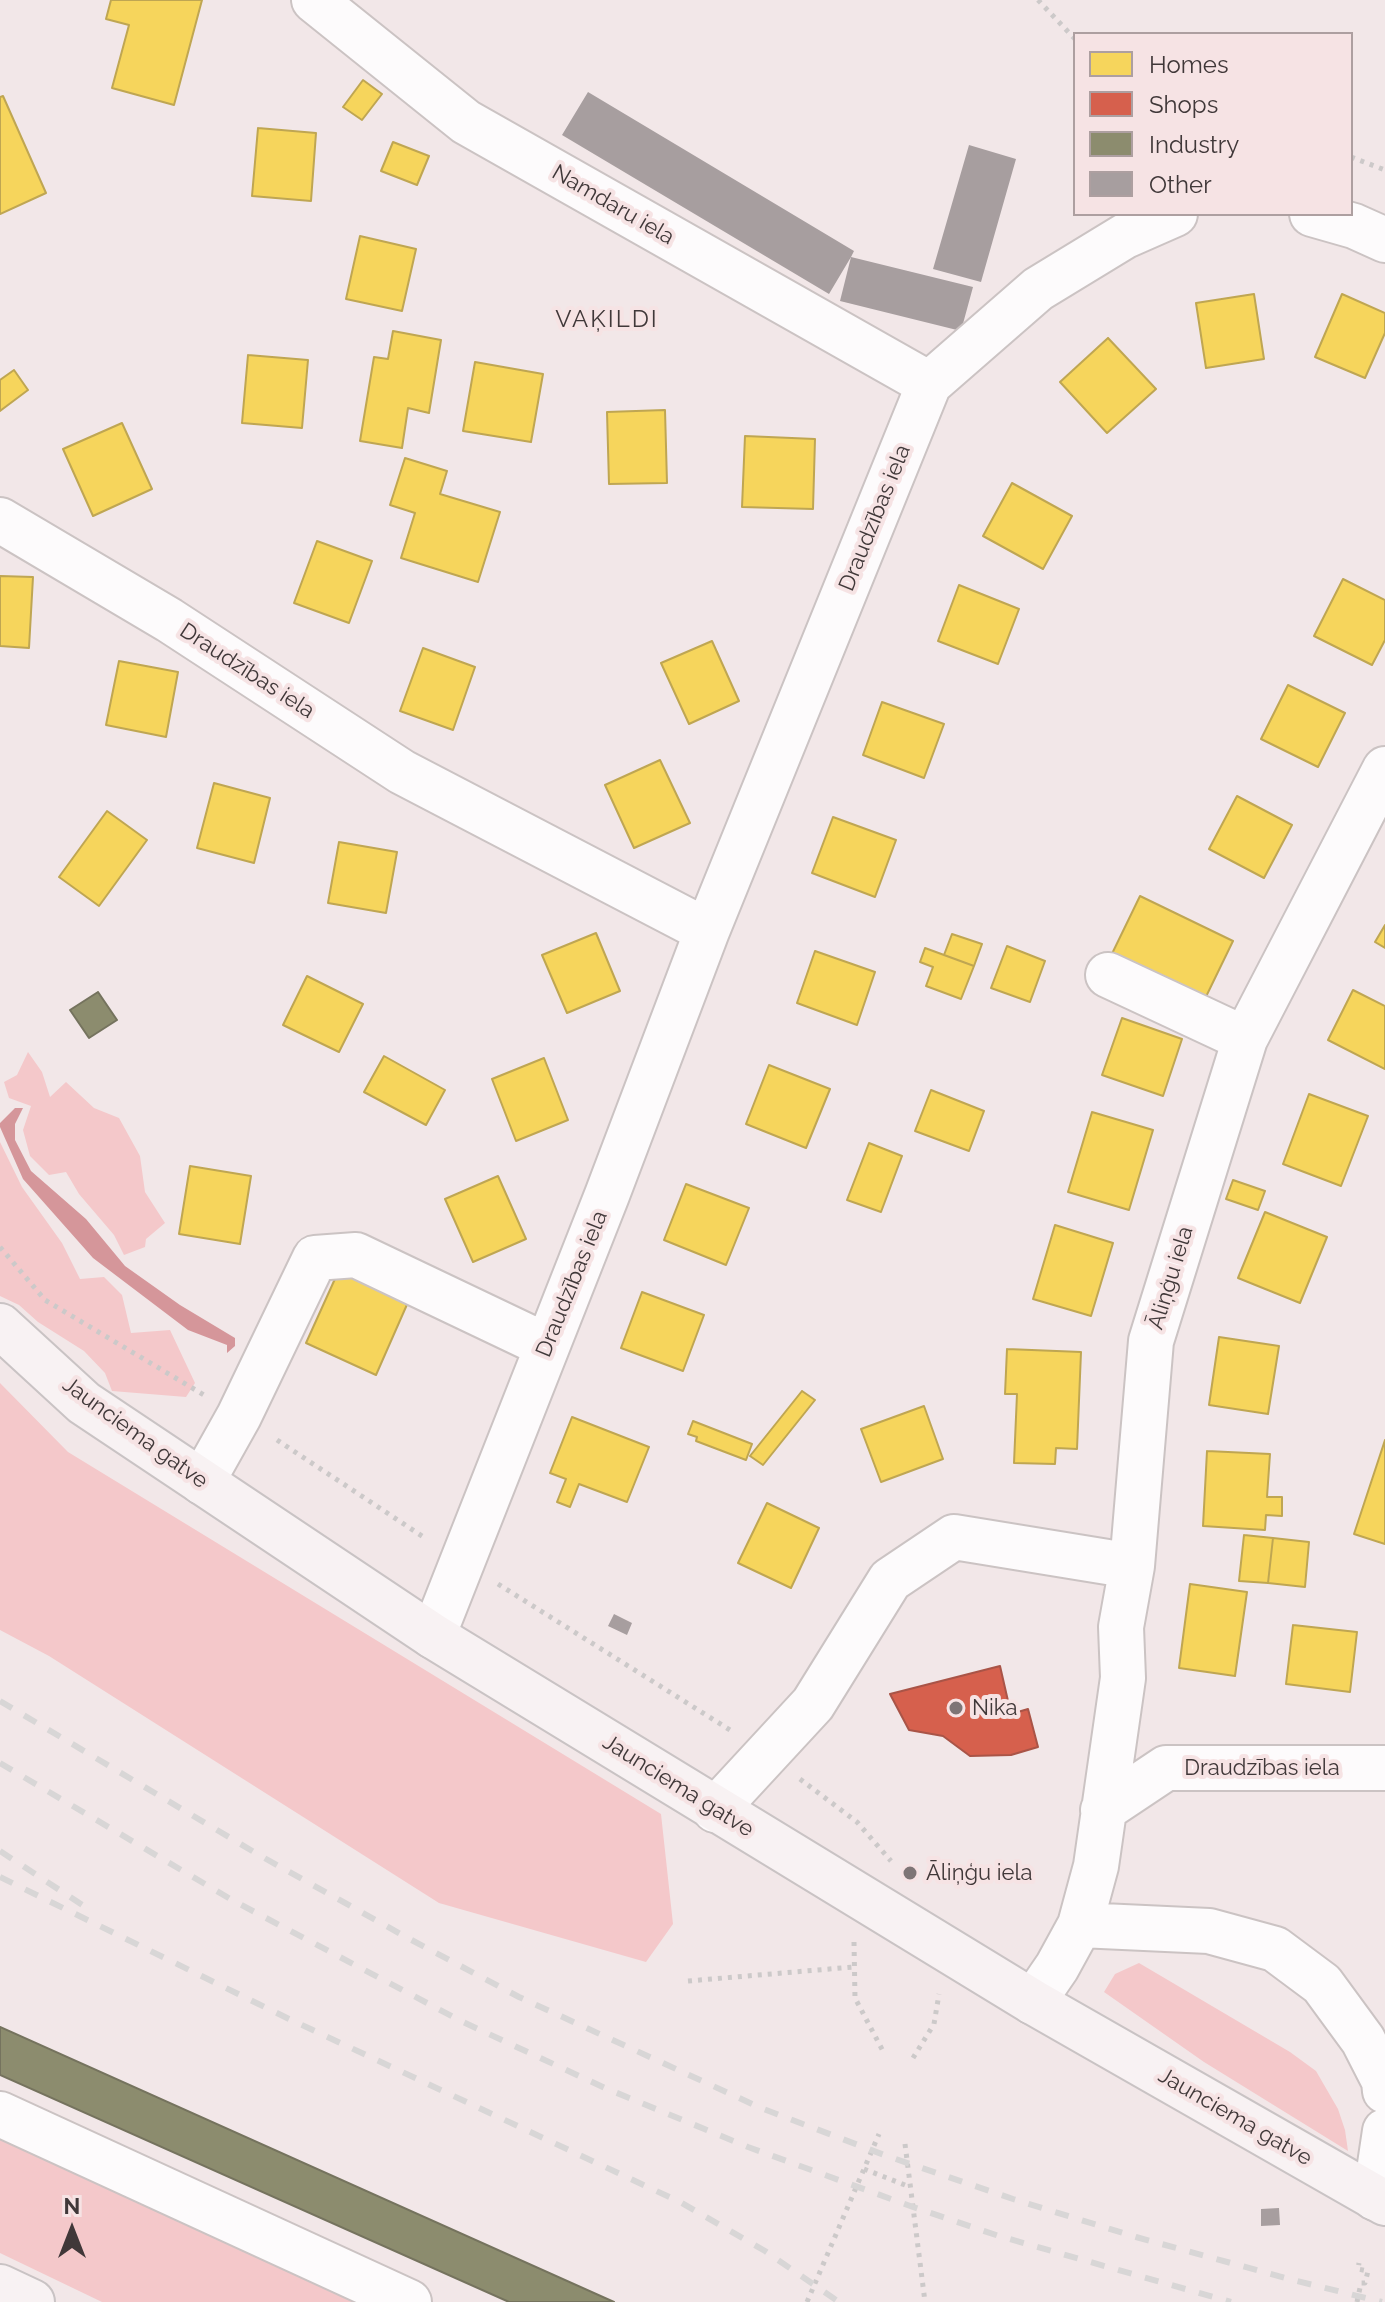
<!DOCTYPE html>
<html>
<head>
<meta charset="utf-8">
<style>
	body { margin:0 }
	#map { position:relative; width:1385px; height:2302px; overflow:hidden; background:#f2e7e8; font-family:Raleway,sans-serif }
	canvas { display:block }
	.legend { position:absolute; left:1073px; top:32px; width:280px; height:184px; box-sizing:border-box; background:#f6e3e4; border:2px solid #ad9fa0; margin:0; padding:10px 14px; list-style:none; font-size:24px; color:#403839 }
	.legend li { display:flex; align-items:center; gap:16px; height:40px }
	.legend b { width:40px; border:2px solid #ad9fa0 }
	.north { position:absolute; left:32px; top:2190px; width:80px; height:80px; -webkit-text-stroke:6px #f6e3e4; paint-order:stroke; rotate:0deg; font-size:22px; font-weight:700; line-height:32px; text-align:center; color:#403839 }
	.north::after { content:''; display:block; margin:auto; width:28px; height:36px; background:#403839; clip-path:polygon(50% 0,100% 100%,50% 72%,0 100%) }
</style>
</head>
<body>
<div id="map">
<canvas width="1385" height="2302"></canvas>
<ul class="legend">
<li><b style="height:22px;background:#f6d55c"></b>Homes</li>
<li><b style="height:22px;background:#d6604d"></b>Shops</li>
<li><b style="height:22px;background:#8c8c6e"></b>Industry</li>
<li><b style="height:22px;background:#a79e9f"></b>Other</li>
</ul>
<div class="north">N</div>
</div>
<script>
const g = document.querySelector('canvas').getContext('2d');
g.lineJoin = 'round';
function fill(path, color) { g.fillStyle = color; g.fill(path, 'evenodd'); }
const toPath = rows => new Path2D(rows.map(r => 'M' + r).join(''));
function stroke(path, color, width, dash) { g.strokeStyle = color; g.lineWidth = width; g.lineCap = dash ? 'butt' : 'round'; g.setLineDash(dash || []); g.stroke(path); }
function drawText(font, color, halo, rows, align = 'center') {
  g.font = font + ' Raleway,sans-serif'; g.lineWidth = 8; g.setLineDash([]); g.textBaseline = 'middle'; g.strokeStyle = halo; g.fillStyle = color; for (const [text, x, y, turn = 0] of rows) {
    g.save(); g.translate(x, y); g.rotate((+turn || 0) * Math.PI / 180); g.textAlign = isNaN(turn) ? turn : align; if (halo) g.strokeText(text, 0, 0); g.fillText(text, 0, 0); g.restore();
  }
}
fill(toPath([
	[28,1052,42,1072,50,1097,66,1082,94,1108,119,1118,140,1156,145,1192,165,1223,146,1239,145,1247,124,1255,114,1235,79,1194,66,1172,49,1175,30,1156,23,1130,31,1106,9,1098,4,1082,17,1075],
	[0,1142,22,1187,62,1243,80,1279,104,1277,122,1295,131,1333,170,1330,195,1383,186,1397,112,1391,105,1373,84,1351,38,1322,19,1305,0,1296],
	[0,1383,68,1452,661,1814,673,1924,646,1962,439,1903,49,1656,0,1630],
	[1139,1963,1290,2052,1316,2071,1338,2109,1345,2130,1348,2151,1204,2062,1104,1992,1115,1974],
	[0,2128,380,2302,102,2302,0,2253]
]), '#f4c8ca');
fill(toPath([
	[15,1108,23,1108,15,1124,15,1140,31,1171,86,1219,125,1266,180,1305,235,1338,235,1346,227,1353,227,1345,188,1330,93,1258,23,1179,0,1127,0,1123]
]), '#d5969a');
const homes = toPath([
	[111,0,202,0,174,105,112,88,129,25,106,19,111,0],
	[363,80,382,94,362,120,343,107,363,80],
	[3,96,46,193,0,214,0,97,3,96],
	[258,128,316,133,311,201,252,196,258,128],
	[393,142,429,156,417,185,381,171,393,142],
	[360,236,416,249,402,311,346,299,360,236],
	[1254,294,1264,359,1206,368,1196,303,1254,294],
	[1342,294,1385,313,1385,333,1365,378,1315,357,1342,294],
	[393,331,441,340,429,413,408,408,402,448,360,441,374,357,388,359,393,331],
	[1108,338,1156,389,1107,433,1060,382,1108,338],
	[248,355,308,360,302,428,242,423,248,355],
	[475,362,543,374,531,442,463,431,475,362],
	[14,370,28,390,0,411,0,380,14,370],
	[665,410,667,483,609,484,607,412,665,410],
	[122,423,152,489,93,516,63,449,122,423],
	[745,436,815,439,813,509,742,507,745,436],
	[405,458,447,471,440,494,500,512,478,582,401,558,415,513,390,505,405,458],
	[1012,483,1072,516,1043,569,983,536,1012,483],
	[317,541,372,561,349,623,294,603,317,541],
	[0,576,33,577,29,648,0,646,0,576],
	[1343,579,1385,600,1385,640,1372,665,1314,636,1343,579],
	[959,585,1019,609,998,664,938,641,959,585],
	[712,641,739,701,689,724,661,663,712,641],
	[423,648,475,667,453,730,400,711,423,648],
	[119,661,178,672,166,737,106,725,119,661],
	[1288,685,1345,713,1318,767,1261,739,1288,685],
	[882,702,944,724,924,778,863,755,882,702],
	[660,760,690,823,634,848,605,785,660,760],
	[214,783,270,798,254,863,197,848,214,783],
	[1237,796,1292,825,1264,878,1209,849,1237,796],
	[107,811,147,840,99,906,59,877,107,811],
	[833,817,896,840,875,897,812,873,833,817],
	[339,842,397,852,386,913,328,903,339,842],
	[1140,896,1233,941,1200,1009,1107,964,1140,896],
	[1385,925,1385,948,1375,942,1385,925],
	[596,933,620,991,567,1013,542,955,596,933],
	[952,934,982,944,974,966,944,955,952,934],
	[1007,946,1045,961,1030,1002,991,988,1007,946],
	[925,948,974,966,961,999,926,986,933,967,920,962,925,948],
	[815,951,875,972,857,1025,797,1003,815,951],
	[307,976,363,1004,339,1052,283,1025,307,976],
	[1353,990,1385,1006,1385,1069,1328,1040,1353,990],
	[1122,1018,1182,1039,1163,1096,1102,1075,1122,1018],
	[384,1056,445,1090,426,1125,364,1092,384,1056],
	[544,1058,568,1120,516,1141,492,1079,544,1058],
	[769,1065,830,1089,806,1148,746,1124,769,1065],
	[931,1090,984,1111,969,1151,915,1131,931,1090],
	[1309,1094,1368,1116,1341,1186,1283,1164,1309,1094],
	[1092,1112,1153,1130,1129,1210,1068,1192,1092,1112],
	[869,1143,902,1156,881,1212,847,1200,869,1143],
	[190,1166,251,1176,240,1244,179,1234,190,1166],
	[498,1176,526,1239,473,1262,445,1199,498,1176],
	[1233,1180,1265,1191,1258,1210,1226,1199,1233,1180],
	[686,1184,749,1208,726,1265,664,1240,686,1184],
	[1265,1212,1327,1237,1300,1303,1238,1278,1265,1212],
	[1055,1225,1113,1243,1091,1316,1033,1299,1055,1225],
	[339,1270,409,1300,376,1375,306,1343,339,1270],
	[642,1292,704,1315,683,1371,621,1348,642,1292],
	[1219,1337,1279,1346,1268,1414,1209,1405,1219,1337],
	[1007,1349,1081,1352,1077,1449,1056,1448,1055,1464,1014,1463,1017,1394,1005,1394,1007,1349],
	[802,1391,815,1400,763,1465,750,1456,802,1391],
	[924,1406,943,1459,881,1482,861,1429,924,1406],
	[572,1417,649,1447,627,1502,579,1484,570,1507,557,1502,566,1479,550,1473,572,1417],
	[693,1421,752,1444,746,1460,696,1441,697,1437,688,1434,693,1421],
	[1385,1440,1385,1544,1354,1534,1385,1440],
	[1207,1451,1270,1454,1267,1497,1282,1497,1282,1516,1266,1515,1265,1530,1203,1526,1207,1451],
	[767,1503,819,1528,791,1588,738,1563,767,1503],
	[1244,1535,1273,1538,1268,1583,1239,1581,1244,1535],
	[1273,1538,1309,1542,1305,1587,1268,1583,1273,1538],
	[1190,1584,1247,1592,1235,1676,1179,1668,1190,1584],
	[1293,1625,1357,1632,1350,1692,1286,1684,1293,1625]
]);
fill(homes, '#f6d55c');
stroke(homes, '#bfa652', 2);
const shops = toPath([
	[1000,1666,1011,1714,1028,1709,1038,1747,1011,1755,970,1756,943,1736,909,1730,890,1694,1000,1666]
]);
fill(shops, '#d6604d');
stroke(shops, '#a95447', 2);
const industry = toPath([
	[98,992,117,1020,89,1038,70,1010,98,992],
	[0,2027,614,2302,509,2302,0,2075,0,2027]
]);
fill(industry, '#8c8c6e');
stroke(industry, '#75735e', 2);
fill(toPath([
	[588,92,854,251,851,257,973,287,961,331,840,301,851,257,829,294,562,135],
	[969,145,1016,159,981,282,933,269],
	[614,1614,632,1623,627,1635,608,1626],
	[1279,2208,1280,2225,1261,2226,1261,2209]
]), '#a79e9f');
const minor = toPath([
	[314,0,466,122,929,384],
	[1312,214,1354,226,1385,240],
	[0,520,169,620,402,772,707,931],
	[1108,975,1245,1039],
	[202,1482,239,1416,315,1258,356,1255,547,1346],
	[433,1636,607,1195,707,931,929,384,1038,289,1125,236,1175,214],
	[715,1810,813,1704,890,1580,954,1537,1132,1566],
	[1103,1810,1166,1768,1385,1768],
	[1080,1925,1209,1931,1275,1949,1322,1984,1363,2040,1384,2081,1385,2091],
	[1033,2002,1057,1967,1080,1925,1096,1866,1123,1678,1121,1627,1132,1566,1151,1341,1245,1039,1385,769],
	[0,2114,409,2302],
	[1375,2198,1385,2131]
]);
const major = toPath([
	[0,1326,84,1403,433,1636,1033,2002,1385,2203],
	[0,2287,32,2302]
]);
stroke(minor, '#cbc3c3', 48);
stroke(major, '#c9c3c4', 48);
stroke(toPath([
	[1038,0,1075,39],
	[1351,157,1385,170],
	[0,1247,45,1300,204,1395],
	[277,1440,425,1538],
	[498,1584,730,1730],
	[800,1779,857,1822,891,1861],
	[854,1942,855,1998,884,2053],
	[688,1981,853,1967],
	[913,2058,934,2024,939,1994],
	[905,2144,925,2302],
	[864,2169,910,2187],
	[807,2302,879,2134],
	[1357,2302,1361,2283,1365,2283,1368,2271,1358,2269,1359,2263]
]), '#ccc9c9', 5, [4, 6]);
stroke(minor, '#fdfbfc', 44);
stroke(major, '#f8f2f3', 44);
stroke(toPath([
	[0,1701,259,1855,406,1937,519,1997,761,2108,887,2156,1013,2199,1136,2237,1293,2280,1382,2302],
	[0,1763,232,1900,463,2022,605,2088,748,2147,913,2207,999,2236,1231,2302],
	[0,1851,90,1910],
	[0,1877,287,2018,682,2203,765,2251,839,2302]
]), '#d8d6d6', 6, [14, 14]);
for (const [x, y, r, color] of [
	[956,1708,8,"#7e7576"],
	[910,1873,8,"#7e7576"]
]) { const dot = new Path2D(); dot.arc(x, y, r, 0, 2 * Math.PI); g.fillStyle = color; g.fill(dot); stroke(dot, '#f6e3e4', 3); }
drawText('22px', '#403839', '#f6e3e4', [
	["Namdaru iela",613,205,30],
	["Draudzības iela",875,518,-68],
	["Draudzības iela",247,671,33],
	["Āliņģu iela",1171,1278,-73],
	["Draudzības iela",572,1284,-68],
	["Jaunciema gatve",135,1433,36],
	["Draudzības iela",1262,1768],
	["Jaunciema gatve",678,1786,32],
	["Jaunciema gatve",1235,2117,30]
]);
drawText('22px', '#403839', '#f6e3e4', [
	["Nika",972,1708],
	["Āliņģu iela",926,1873]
], 'left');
g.letterSpacing = '2px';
drawText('24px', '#403839', '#f6e3e4', [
	["VAĶILDI",607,320]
]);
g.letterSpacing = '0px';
</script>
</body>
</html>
